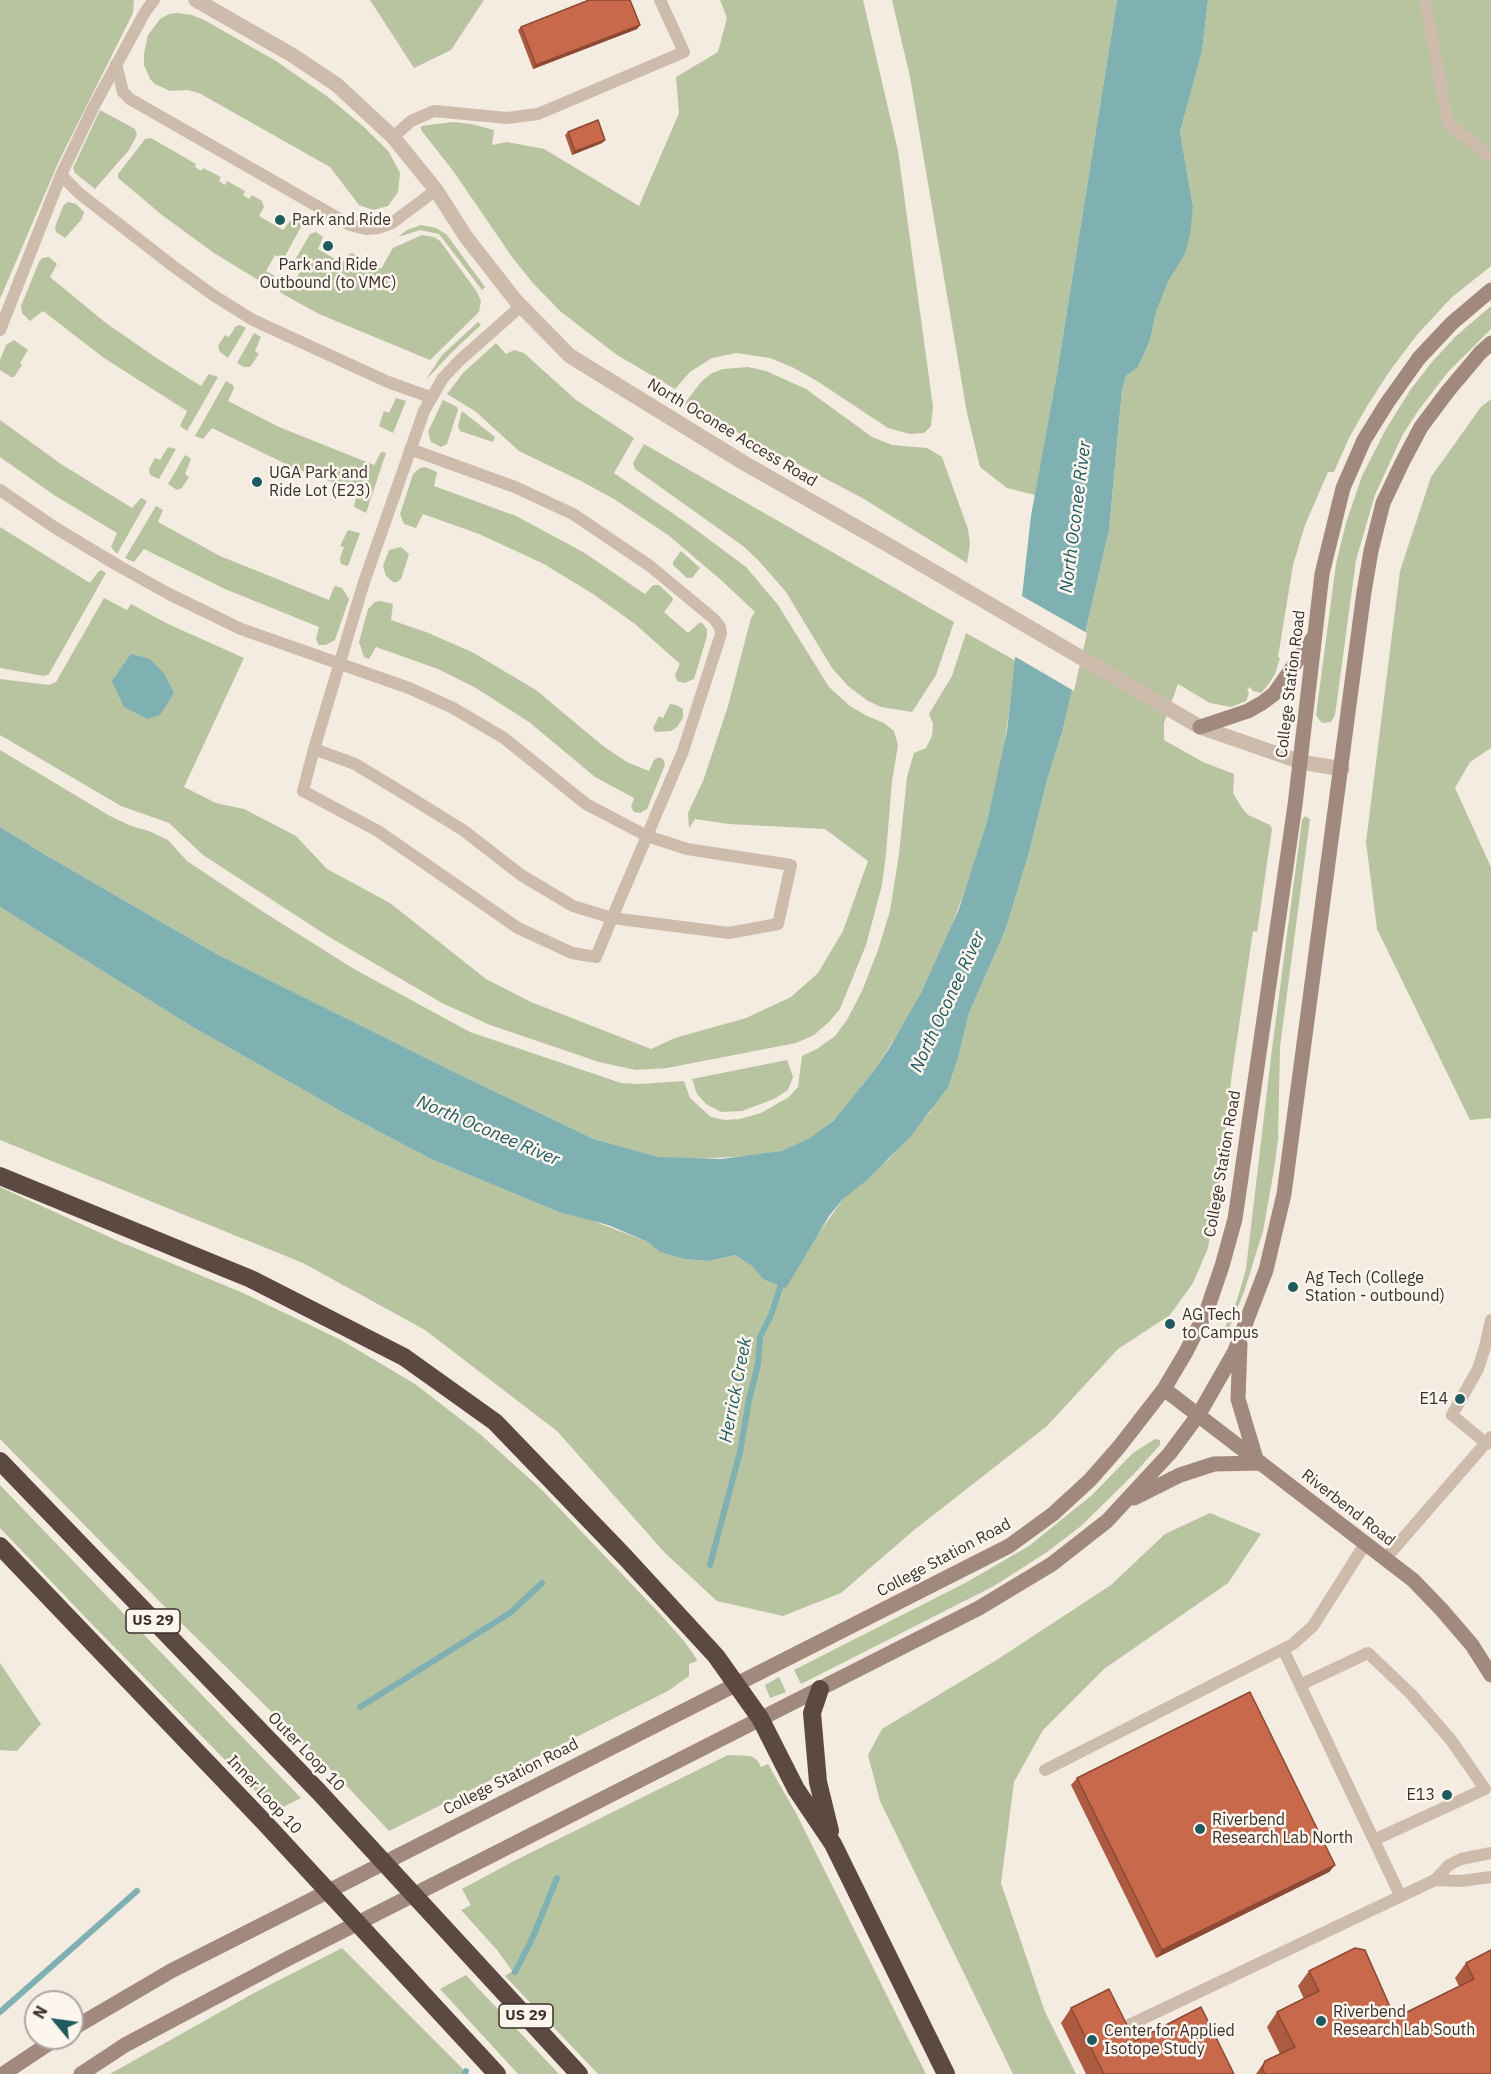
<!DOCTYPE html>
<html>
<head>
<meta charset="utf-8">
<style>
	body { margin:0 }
	#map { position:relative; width:1491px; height:2074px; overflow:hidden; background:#f4ebe1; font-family:"IBM Plex Sans",sans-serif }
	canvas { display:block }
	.north { position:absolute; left:24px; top:1990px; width:60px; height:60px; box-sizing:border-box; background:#fbf5ee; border:2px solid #aea6a0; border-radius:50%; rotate:299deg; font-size:16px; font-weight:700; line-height:24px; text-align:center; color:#3b302b }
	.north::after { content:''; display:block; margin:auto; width:21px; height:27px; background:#1f5a5e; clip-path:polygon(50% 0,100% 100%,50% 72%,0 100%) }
</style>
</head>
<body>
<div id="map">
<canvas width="1491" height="2074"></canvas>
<div class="north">N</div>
</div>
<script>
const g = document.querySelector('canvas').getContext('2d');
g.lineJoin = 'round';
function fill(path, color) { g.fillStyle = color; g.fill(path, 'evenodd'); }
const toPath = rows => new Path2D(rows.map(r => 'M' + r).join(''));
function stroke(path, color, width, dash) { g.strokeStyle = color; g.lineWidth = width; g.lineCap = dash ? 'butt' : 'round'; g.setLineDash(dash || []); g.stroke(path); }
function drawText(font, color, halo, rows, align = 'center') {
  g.font = font + ' "IBM Plex Sans",sans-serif'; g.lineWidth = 5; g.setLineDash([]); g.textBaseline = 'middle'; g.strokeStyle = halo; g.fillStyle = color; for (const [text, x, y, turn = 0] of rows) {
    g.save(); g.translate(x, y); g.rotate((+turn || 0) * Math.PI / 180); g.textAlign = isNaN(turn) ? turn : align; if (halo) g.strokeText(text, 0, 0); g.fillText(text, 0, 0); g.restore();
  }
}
fill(toPath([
	[0,0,134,0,133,13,59,161,0,299],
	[370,0,484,0,451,50,414,68],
	[720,0,863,0,898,151,933,407,931,426,924,433,910,434,888,428,817,381,792,367,770,358,736,353,712,358,690,372,675,389,617,355,560,311,532,282,512,257,454,172,421,130,421,126,453,122,471,124,494,130,492,145,507,142,544,149,639,206,679,113,676,77,718,52,727,18],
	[892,0,1117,0,1057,373,1035,495,1007,488,980,467,967,413,910,77],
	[1208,0,1491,0,1491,266,1451,298,1416,336,1389,372,1366,408,1349,438,1334,472,1328,472,1305,525,1293,565,1278,657,1280,658,1275,674,1268,685,1261,693,1253,691,1250,687,1247,690,1249,693,1246,701,1231,707,1210,703,1178,684,1164,723,1164,740,1203,762,1234,774,1233,793,1242,808,1248,815,1270,825,1272,829,1257,932,1253,931,1232,1073,1220,1182,1208,1248,1193,1283,1170,1315,1118,1349,1047,1426,913,1531,841,1593,783,1616,717,1601,665,1553,557,1431,425,1330,303,1263,0,1140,0,907,191,1026,351,1117,433,1160,559,1212,588,1219,648,1242,661,1252,684,1259,709,1261,735,1255,752,1266,763,1279,816,1237,843,1199,890,1158,930,1112,959,1054,969,1013,1005,931,1029,853,1047,780,1063,729,1109,530,1122,390,1126,376,1138,367,1150,340,1156,312,1168,282,1185,254,1193,207,1180,132,1202,51],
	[177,13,192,15,206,21,276,61,328,97,364,127,389,152,400,173,398,192,388,206,373,210,359,205,330,167,199,93,188,90,170,91,155,84,150,79,144,65,144,54,148,35,160,19,169,14],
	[100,110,135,129,137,135,129,150,95,189,75,173,73,168],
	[151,138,196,164,195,167,201,171,203,168,221,177,219,181,225,185,227,181,245,191,243,195,249,199,252,195,262,201,264,207,259,216,283,230,291,220,294,219,302,225,283,260,275,255,266,271,275,276,269,285,263,283,214,253,162,215,118,178,118,174,145,139],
	[68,202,76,204,84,212,82,219,65,238,56,232,55,227,63,206],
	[421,225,436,228,447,235,485,287,482,290,439,234,420,230,398,237,407,230],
	[316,232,323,237,318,249,342,263,348,255,352,253,381,269,393,248,422,235,434,237,440,241,477,292,481,301,479,312,430,360,319,314,281,293,279,288,283,281,292,286,301,270,292,265,310,234],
	[49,257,57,264,50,277,106,323,155,357,201,386,209,374,218,377,187,431,180,426,187,411,104,358,43,311,30,321,22,313,21,306,39,262,42,258],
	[1491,306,1491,329,1448,372,1418,411,1403,434,1375,495,1356,560,1335,715,1331,722,1323,723,1320,721,1316,715,1336,564,1346,523,1362,476,1386,429,1411,389,1432,362,1455,337],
	[478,322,481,325,450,354,425,381,442,355],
	[240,325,246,328,228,358,220,352,218,346,225,335,229,337,236,326],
	[254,333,261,337,255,351,259,354,250,367,244,367,237,363],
	[14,340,28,350,20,363,22,365,14,377,11,377,0,370,0,360,6,345],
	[496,343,506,354,514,350,524,353,576,400,634,438,614,473,691,526,746,567,778,605,829,687,850,706,867,716,884,723,894,731,898,745,892,781,886,854,882,885,866,945,840,1009,829,1022,814,1035,796,1043,667,1068,636,1070,599,1062,490,1025,442,1003,326,935,203,855,169,823,121,806,0,735,0,679,49,685,56,682,104,598,127,610,131,604,168,624,244,658,184,787,216,803,244,809,296,836,327,869,390,903,486,979,531,1002,651,1049,675,1038,746,1018,791,997,818,973,843,931,868,861,825,829,729,824,695,819,689,828,688,813,703,781,728,706,751,618,755,612,721,580,668,535,614,499,581,481,519,451,475,411,447,394,463,373],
	[748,367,766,371,806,389,872,437,892,445,927,448,942,457,968,529,970,544,967,563,864,499,684,404,702,381,712,373,723,369],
	[226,381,233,385,234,388,228,401,279,427,374,465,381,452,386,453,366,513,354,507,357,492,290,466,212,428,203,439,195,436],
	[396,398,406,401,393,433,379,426,384,411,389,413],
	[1491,399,1491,748,1470,762,1455,788,1491,867,1491,1118,1470,1120,1377,929,1366,842,1400,571,1431,477,1481,407],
	[443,400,457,407,458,410,447,444,441,447,431,442,428,432],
	[462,411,495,437,493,442,460,431,458,426],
	[0,420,61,464,132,508,141,498,147,501,117,554,111,547,117,533,54,495,0,457],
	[644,444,954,622,936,675,912,712,881,707,868,701,848,686,832,668,786,592,759,561,743,546,635,469,633,463],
	[168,447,176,449,159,479,150,475,149,469,155,458,160,460],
	[185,455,191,459,185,474,189,477,182,488,177,490,168,484],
	[425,467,437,472,434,486,516,516,583,552,645,594,653,585,659,585,672,597,673,600,664,612,688,633,699,623,702,623,707,629,707,636,694,679,684,683,677,681,675,675,680,664,635,624,593,594,544,564,479,534,423,514,416,528,404,524,400,514,413,474,420,468],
	[156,506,163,510,158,522,220,556,329,600,334,587,336,586,342,588,349,599,335,640,326,645,319,645,316,639,319,627,225,589,144,549,134,562,125,558],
	[0,527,90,583,98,572,101,570,106,573,49,674,44,676,0,668],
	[348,530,360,533,348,566,341,564,340,558,344,547,340,546],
	[401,547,409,554,401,579,397,582,393,582,386,576,383,566,389,550],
	[681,551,700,568,692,578,687,578,673,565,673,562],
	[380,601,393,604,391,620,426,632,472,652,536,690,603,746,627,762,649,771,654,760,659,757,663,759,665,765,647,809,640,813,634,812,631,807,634,798,595,777,529,722,476,688,438,669,376,647,369,659,364,657,359,642,368,609,375,602],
	[966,633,1016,661,1002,762,987,822,969,880,947,938,921,993,906,1021,873,1072,837,1117,810,1139,782,1151,751,1156,690,1159,659,1157,594,1139,454,1072,215,953,49,857,0,827,0,750,110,816,131,826,149,831,168,840,187,861,265,913,354,969,470,1032,621,1083,638,1084,684,1081,690,1098,711,1117,725,1120,740,1119,761,1113,789,1097,798,1087,802,1056,817,1049,835,1036,847,1020,862,991,878,950,890,911,899,854,907,777,914,753,926,748,932,736,933,723,929,714,952,676],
	[670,704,676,705,683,709,683,718,677,727,671,731,655,732,653,728,659,716,663,718],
	[1305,816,1310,819,1280,1047,1278,1139,1274,1170,1263,1231,1245,1289,1227,1334,1219,1341,1237,1300,1246,1269,1271,1057,1302,820],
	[787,1060,793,1077,788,1090,774,1099,742,1111,721,1112,706,1104,697,1094,692,1079],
	[0,1187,118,1241,243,1293,341,1340,415,1384,481,1435,541,1489,660,1614,684,1641,696,1658,697,1661,689,1664,689,1676,668,1691,389,1831,344,1783,159,1601,0,1439],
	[1155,1439,1160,1440,1160,1445,1133,1475,1081,1526,1047,1552,994,1586,801,1684,794,1670,967,1582,1029,1546,1092,1495,1133,1453],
	[0,1485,99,1588,301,1798,275,1811,87,1619,0,1528],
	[1210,1513,1261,1534,1228,1583,1104,1669,1043,1730,1014,1782,1001,1883,1045,2012,1076,2074,1013,2074,880,1801,868,1755,882,1729,995,1661,1111,1585,1165,1534],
	[0,1663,41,1724,17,1751,0,1750],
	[779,1677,786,1692,770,1698,765,1685],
	[728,1755,751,1756,757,1760,761,1767,768,1764,797,1815,926,2074,598,2074,505,1976,512,1971,498,1951,461,1910,471,1905,462,1889,514,1861],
	[342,1948,468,2074,110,2074,254,1993],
	[466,1975,476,1986,559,2074,518,2074,440,1989]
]), '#b8c4a0');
fill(toPath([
	[1117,0,1208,0,1202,51,1180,132,1193,207,1190,234,1185,254,1168,282,1156,312,1150,340,1138,367,1126,376,1122,390,1109,530,1063,729,1047,780,1029,853,1005,931,969,1013,959,1054,948,1087,911,1136,867,1180,843,1199,829,1216,786,1288,763,1279,752,1266,735,1255,709,1261,684,1259,660,1252,648,1242,608,1225,559,1212,433,1160,351,1117,191,1026,0,907,0,827,49,857,215,953,454,1072,594,1139,659,1157,721,1159,782,1151,810,1138,834,1120,873,1072,890,1047,921,993,959,909,987,822,1007,731,1031,516,1057,373],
	[131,654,150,659,164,673,174,693,160,715,148,719,124,707,112,681]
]), '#7fb0b2');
fill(toPath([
	[1020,595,1087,633,1074,691,1014,656]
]), '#f4ebe1');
stroke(toPath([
	[710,1565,740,1452,749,1400,758,1364,760,1337,771,1315,783,1279],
	[360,1707,510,1613,542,1583],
	[515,1972,532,1939,557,1878],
	[0,2012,137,1891],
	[465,2074,466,2071]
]), '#7fb0b2', 6);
stroke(toPath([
	[1425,0,1448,122,1479,149,1491,157],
	[116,64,123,92,130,99,350,225,366,229,379,228,392,223,436,190],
	[393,137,411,121,434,111,507,118,538,114,684,52,660,0],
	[61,175,80,194,173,266,213,295,253,320,388,382,430,397],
	[0,330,61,175,94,106,145,12,154,0],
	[0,490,54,527,117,565,169,594,241,629,409,688,453,708,504,738,586,804,647,836,683,751,721,634,720,627,714,619,650,566,573,514,515,487,410,449],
	[314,749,355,764,403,793,463,830,521,875,573,906,612,918,729,933,778,924,791,865,687,849,647,836,612,918,596,957,572,953,518,928,378,831,303,791,314,749,364,582,424,411,443,378,459,361,521,306],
	[1487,1444,1452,1415,1478,1369,1485,1347,1491,1320],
	[1385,1559,1491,1437],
	[1283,1649,1400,1895],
	[1300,1685,1368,1653,1411,1694,1451,1740,1485,1789,1374,1840],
	[1045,1770,1293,1644,1313,1626,1365,1544],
	[1435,1880,1461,1881,1491,1877],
	[1125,2027,1435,1880,1449,1865,1461,1859,1491,1853]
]), '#cdbbac', 12);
stroke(toPath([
	[196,0,292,55,337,85,393,137,436,190,466,237,516,301,570,356,744,463,890,546,1200,727,1301,762,1342,769]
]), '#cdbbac', 15);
stroke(toPath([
	[1200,727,1248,711,1262,703,1274,694,1313,638],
	[1240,1344,1238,1399,1256,1459],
	[1164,1389,1413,1580,1441,1609,1472,1645,1491,1675],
	[1134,1498,1180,1475,1214,1464,1261,1463],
	[72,2029,171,1971,1009,1546,1053,1514,1090,1480,1119,1447,1164,1389,1186,1352,1207,1310,1222,1266,1235,1219,1295,805,1322,574,1343,488,1364,440,1387,403,1419,358,1452,323,1491,290],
	[3,2074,57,2038],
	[81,2074,125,2045,289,1958,979,1608,1052,1564,1107,1521,1170,1453,1199,1414,1235,1351,1266,1270,1284,1194,1364,592,1371,551,1383,503,1402,463,1421,427,1448,391,1480,353,1491,343]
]), '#a18a7d', 15);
stroke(toPath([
	[0,1176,251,1279,404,1357,495,1422,625,1557,716,1656,760,1718,796,1789,833,1844,946,2074],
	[0,1461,319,1792,579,2074],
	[0,1546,264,1822,497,2074],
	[820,1689,812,1713,818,1782,830,1831]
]), '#5c4a42', 18);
fill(toPath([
	[640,25,637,29,533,69,518,30,521,27],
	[568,132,605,140,602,143,572,155,565,135],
	[1077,1778,1335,1865,1329,1872,1156,1958,1071,1785],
	[1491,1950,1491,2074,1256,2074,1265,2061,1280,2054,1267,2027,1277,2012,1304,1999,1298,1986,1309,1971,1395,2018,1459,1986,1455,1978,1466,1963],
	[1071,2008,1135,2041,1234,2074,1086,2074,1061,2023]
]), '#ac5a40');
fill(toPath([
	[640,25,637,29,533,69,536,65],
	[605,140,602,143,572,155,575,151],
	[1335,1865,1329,1872,1156,1958,1162,1950]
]), '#8c4a34');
const building = toPath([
	[589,0,630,0,640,25,536,65,521,27,589,0],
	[598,120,605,140,575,151,568,132,598,120],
	[1250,1692,1335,1865,1162,1950,1077,1778,1250,1692],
	[1355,1948,1365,1950,1395,2018,1474,1979,1466,1963,1491,1950,1491,2074,1265,2074,1262,2069,1265,2061,1295,2047,1277,2012,1319,1991,1309,1971,1355,1948],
	[1109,1989,1135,2041,1201,2007,1234,2074,1104,2074,1071,2008,1109,1989]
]);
fill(building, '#c8694b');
stroke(building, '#8c4a34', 1.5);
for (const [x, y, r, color] of [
	[280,220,6,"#1f5a5e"],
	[328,246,6,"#1f5a5e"],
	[257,482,6,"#1f5a5e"],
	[1293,1287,6,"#1f5a5e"],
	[1170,1324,6,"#1f5a5e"],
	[1460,1399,6,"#1f5a5e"],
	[1447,1795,6,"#1f5a5e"],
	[1200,1829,6,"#1f5a5e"],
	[1321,2021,6,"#1f5a5e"],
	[1092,2040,6,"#1f5a5e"]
]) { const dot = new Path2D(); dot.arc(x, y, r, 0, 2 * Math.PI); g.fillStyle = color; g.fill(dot); stroke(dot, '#fbf5ee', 2); }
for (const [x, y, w] of [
	[153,1621,54],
	[526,2016,54]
]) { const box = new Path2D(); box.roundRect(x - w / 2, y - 12, w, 24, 4.5); g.fillStyle = '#fbf5ee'; g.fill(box); stroke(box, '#3b302b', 1.5); }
drawText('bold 15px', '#3b302b', null, [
	["US 29",153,1621],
	["US 29",526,2016]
]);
drawText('16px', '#3b302b', '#fbf5ee', [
	["Park and Ride",292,220],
	["Park and Ride",328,265,"center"],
	["Outbound (to VMC)",328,283,"center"],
	["UGA Park and",269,473],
	["Ride Lot (E23)",269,491],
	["Ag Tech (College",1305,1278],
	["Station - outbound)",1305,1296],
	["AG Tech",1182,1315],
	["to Campus",1182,1333],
	["E14",1448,1399,"right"],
	["E13",1435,1795,"right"],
	["Riverbend",1212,1820],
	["Research Lab North",1212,1838],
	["Riverbend",1333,2012],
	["Research Lab South",1333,2030],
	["Center for Applied",1104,2031],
	["Isotope Study",1104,2049]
], 'left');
drawText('16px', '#3b302b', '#fbf5ee', [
	["North Oconee Access Road",732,433,31],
	["College Station Road",1291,684,-83],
	["College Station Road",1223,1164,-80],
	["Riverbend Road",1348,1508,38],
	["College Station Road",944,1558,-28],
	["Outer Loop 10",306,1752,46],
	["College Station Road",511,1777,-27],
	["Inner Loop 10",264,1795,47]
]);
drawText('italic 18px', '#1f5a5e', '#fbf5ee', [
	["North Oconee River",1076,517,-83],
	["North Oconee River",948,1002,-65],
	["North Oconee River",488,1131,23],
	["Herrick Creek",736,1390,-79]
]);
</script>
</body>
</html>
